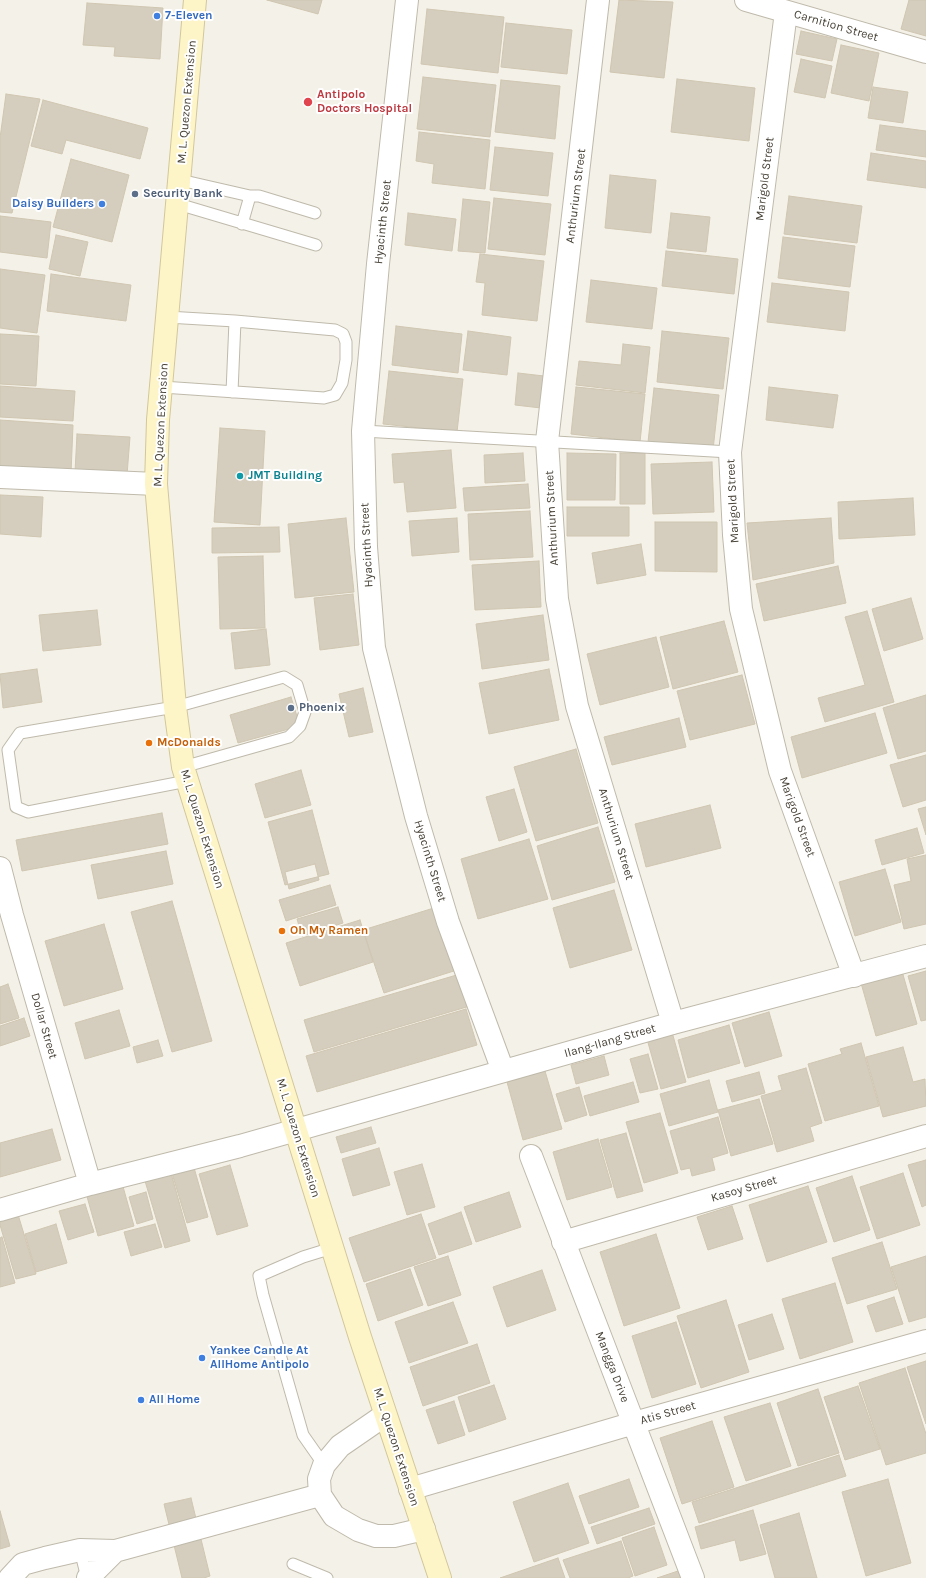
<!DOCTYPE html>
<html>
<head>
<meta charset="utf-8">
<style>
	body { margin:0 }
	canvas { display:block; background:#f4f1e8 }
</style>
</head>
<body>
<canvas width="926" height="1578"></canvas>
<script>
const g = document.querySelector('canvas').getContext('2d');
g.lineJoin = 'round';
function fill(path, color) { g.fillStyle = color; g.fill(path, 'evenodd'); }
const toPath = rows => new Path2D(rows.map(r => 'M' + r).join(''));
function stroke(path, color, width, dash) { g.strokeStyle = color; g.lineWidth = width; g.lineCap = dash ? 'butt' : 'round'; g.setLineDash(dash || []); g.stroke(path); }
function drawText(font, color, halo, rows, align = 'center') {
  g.font = font + ' Karla,sans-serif'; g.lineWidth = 4; g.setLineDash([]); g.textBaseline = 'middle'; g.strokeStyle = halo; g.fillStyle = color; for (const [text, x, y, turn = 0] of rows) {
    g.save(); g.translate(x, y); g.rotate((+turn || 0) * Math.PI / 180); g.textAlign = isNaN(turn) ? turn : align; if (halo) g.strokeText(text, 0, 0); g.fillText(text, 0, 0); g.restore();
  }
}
const building = toPath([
	[267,0,322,0,318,14,267,0],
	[619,0,673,2,664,78,610,72,619,0],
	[909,0,926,0,926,36,901,29,909,0],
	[87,3,163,8,160,59,114,56,115,47,83,45,87,3],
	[427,9,504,17,498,73,421,64,427,9],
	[506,23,572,30,567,74,501,67,506,23],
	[801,31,837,39,832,61,796,54,801,31],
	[841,45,879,53,869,101,831,93,841,45],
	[801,59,832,66,825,98,794,92,801,59],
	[423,77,496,85,490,137,417,129,423,77],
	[677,79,755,88,749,141,671,132,677,79],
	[501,80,560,86,555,139,495,132,501,80],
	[873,87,908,92,903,123,868,118,873,87],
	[6,94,40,99,12,213,0,212,0,138,6,94],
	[43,100,148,128,140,159,66,140,62,154,31,146,43,100],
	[880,125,926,131,926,157,876,150,880,125],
	[419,132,490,140,485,189,432,183,434,164,416,161,419,132],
	[495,147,553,153,548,196,490,190,495,147],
	[871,153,926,161,926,188,867,180,871,153],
	[71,159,129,175,112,242,53,227,71,159],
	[610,175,656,180,651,233,605,228,610,175],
	[789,196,862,206,857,243,784,234,789,196],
	[494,198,551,204,545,255,488,249,494,198],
	[463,199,490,202,485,253,458,251,463,199],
	[408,213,456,219,452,251,405,245,408,213],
	[671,213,710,217,706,252,667,248,671,213],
	[0,216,51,222,47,258,0,252,0,216],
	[56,235,88,242,80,276,49,269,56,235],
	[783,237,855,246,850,287,778,278,783,237],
	[666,251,738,259,734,294,662,286,666,251],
	[480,254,544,261,537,321,482,315,485,283,476,282,480,254],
	[0,269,45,275,37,333,0,328,0,269],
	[51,274,131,285,126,321,47,311,51,274],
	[591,280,657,288,652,329,586,322,591,280],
	[772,283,849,292,845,331,767,322,772,283],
	[396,326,462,334,458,373,392,365,396,326],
	[468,331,511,337,507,375,463,370,468,331],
	[662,331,729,338,723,389,657,382,662,331],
	[0,334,39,336,36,386,0,384,0,334],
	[623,344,650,347,645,393,576,385,579,361,621,365,623,344],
	[389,371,463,379,457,432,383,424,389,371],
	[518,373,544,376,541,408,515,405,518,373],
	[0,386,75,391,73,421,0,417,0,386],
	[576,387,645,394,640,442,571,434,576,387],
	[769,387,838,395,833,428,766,420,769,387],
	[654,388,719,395,713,450,648,442,654,388],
	[0,420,73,425,71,474,0,469,0,420],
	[220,428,265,431,260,525,214,522,220,428],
	[77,434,130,437,127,475,75,472,77,434],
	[451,450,456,508,407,512,404,482,394,483,392,454,451,450],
	[523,453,525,481,485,483,484,455,523,453],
	[567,453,616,454,615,500,567,500,567,453],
	[620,453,645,453,645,504,620,504,620,453],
	[712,462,714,512,653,514,651,464,712,462],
	[528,484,530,508,465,511,463,488,528,484],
	[0,495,43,497,41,537,0,534,0,495],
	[913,498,915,535,839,539,838,502,913,498],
	[567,507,629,507,629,536,567,536,567,507],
	[530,511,533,557,470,560,468,514,530,511],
	[346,518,354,592,295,598,288,524,346,518],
	[457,518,459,552,412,556,409,521,457,518],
	[831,518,834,563,753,580,747,523,831,518],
	[655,522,717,522,717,572,655,571,655,522],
	[279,527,280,552,212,553,212,528,279,527],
	[641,544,646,575,597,584,592,553,641,544],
	[263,556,265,628,220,629,218,557,263,556],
	[539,561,541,607,475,610,472,565,539,561],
	[838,566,846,603,764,621,756,584,838,566],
	[353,594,359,645,320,650,314,598,353,594],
	[911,598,923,639,884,651,872,609,911,598],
	[97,610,101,645,43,651,39,615,97,610],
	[867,611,894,702,825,722,818,698,865,685,845,617,867,611],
	[543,615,549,660,482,669,476,624,543,615],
	[724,621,738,672,673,689,660,637,724,621],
	[266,629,270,665,235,669,231,633,266,629],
	[656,637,669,687,600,705,587,654,656,637],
	[37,669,42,702,3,708,0,674,37,669],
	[549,669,559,720,489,734,479,683,549,669],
	[742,675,755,724,690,740,677,691,742,675],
	[363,688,373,732,349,737,339,694,363,688],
	[926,695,926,751,898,759,883,708,926,695],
	[291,697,300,726,238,743,230,715,291,697],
	[875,713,887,753,802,778,791,737,875,713],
	[679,718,686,747,612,765,604,737,679,718],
	[576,749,598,823,536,841,514,767,576,749],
	[926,755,926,800,903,807,890,765,926,755],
	[301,770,311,805,265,818,255,784,301,770],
	[514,789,527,832,499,841,486,797,514,789],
	[710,805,721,848,646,867,635,824,710,805],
	[926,807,926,835,918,809,926,807],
	[312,810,329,874,285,885,268,822,312,810],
	[162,813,168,844,22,871,16,840,162,813],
	[598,827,615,882,552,900,537,846,598,827],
	[917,828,924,853,882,865,875,840,917,828],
	[529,839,548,899,478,919,461,859,529,839],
	[166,851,173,884,98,899,91,865,166,851],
	[926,855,926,924,904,929,894,885,911,881,907,859,926,855],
	[315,864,319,880,289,889,285,872,315,864],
	[885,869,901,922,855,936,839,882,885,869],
	[330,885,336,905,286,921,279,900,330,885],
	[614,890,632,950,570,968,553,908,614,890],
	[172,901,212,1041,172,1052,131,912,172,901],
	[338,907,343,923,302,936,297,919,338,907],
	[437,907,457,970,384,993,363,930,437,907],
	[360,920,373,962,300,986,286,943,360,920],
	[104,924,123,989,64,1006,45,941,104,924],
	[902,971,917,1024,876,1036,861,983,902,971],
	[926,971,926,1020,921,1021,908,976,926,971],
	[460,974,470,1006,314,1052,304,1020,460,974],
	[8,984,19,1018,0,1024,0,987,8,984],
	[466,1009,477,1045,317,1092,306,1056,466,1009],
	[119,1010,130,1046,85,1059,75,1023,119,1010],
	[769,1012,782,1056,745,1067,732,1023,769,1012],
	[24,1018,30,1036,0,1046,0,1026,24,1018],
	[729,1025,740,1063,688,1078,678,1040,729,1025],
	[672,1032,686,1082,661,1089,647,1039,672,1032],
	[158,1040,163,1056,137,1063,133,1047,158,1040],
	[861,1043,879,1106,825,1121,808,1064,842,1054,840,1049,861,1043],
	[903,1047,913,1082,925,1079,926,1106,883,1117,866,1057,903,1047],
	[648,1054,658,1089,640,1093,630,1059,648,1054],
	[604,1056,609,1075,576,1084,571,1065,604,1056],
	[806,1068,822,1123,810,1127,814,1141,777,1152,761,1096,782,1090,778,1076,806,1068],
	[545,1071,562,1129,523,1140,507,1082,545,1071],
	[759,1072,765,1093,732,1102,726,1081,759,1072],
	[709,1080,718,1112,669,1126,660,1094,709,1080],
	[633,1082,639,1102,590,1116,584,1096,633,1082],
	[579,1087,587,1115,565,1122,556,1094,579,1087],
	[759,1099,773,1144,731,1156,718,1110,759,1099],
	[660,1113,678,1173,644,1183,626,1122,660,1113],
	[718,1117,728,1153,712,1158,715,1170,692,1176,690,1168,681,1170,670,1131,718,1117],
	[371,1127,376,1143,341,1153,336,1137,371,1127],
	[52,1129,61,1160,0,1177,0,1143,52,1129],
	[626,1133,643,1191,617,1198,600,1140,626,1133],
	[598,1139,612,1187,567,1200,553,1152,598,1139],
	[379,1148,390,1185,353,1196,342,1159,379,1148],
	[926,1160,926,1205,922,1207,908,1165,926,1160],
	[193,1164,208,1217,187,1223,171,1170,193,1164],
	[422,1164,435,1207,407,1215,394,1172,422,1164],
	[230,1165,248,1226,217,1235,199,1174,230,1165],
	[171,1173,190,1241,165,1248,145,1181,171,1173],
	[903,1173,920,1225,877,1239,860,1187,903,1173],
	[852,1176,870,1230,834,1242,816,1188,852,1176],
	[122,1183,134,1226,98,1236,86,1193,122,1183],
	[808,1186,827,1242,767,1262,749,1205,808,1186],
	[146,1192,153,1219,137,1224,129,1197,146,1192],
	[509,1192,521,1227,476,1242,464,1207,509,1192],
	[85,1204,94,1232,68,1240,59,1211,85,1204],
	[732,1206,743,1239,708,1250,697,1217,732,1206],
	[17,1211,36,1274,16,1279,0,1225,0,1216,17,1211],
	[461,1212,472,1244,439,1255,428,1224,461,1212],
	[421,1214,436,1258,364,1282,349,1238,421,1214],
	[56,1224,67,1263,36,1272,25,1234,56,1224],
	[155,1224,162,1247,131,1256,124,1232,155,1224],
	[656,1234,680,1308,624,1326,600,1252,656,1234],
	[2,1237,15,1283,0,1287,0,1238,2,1237],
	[882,1242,897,1289,847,1304,832,1258,882,1242],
	[448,1256,461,1295,428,1306,414,1267,448,1256],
	[926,1256,926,1317,909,1322,891,1267,926,1256],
	[410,1269,423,1305,378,1321,366,1284,410,1269],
	[542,1270,556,1310,507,1327,493,1287,542,1270],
	[835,1283,853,1342,800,1359,782,1299,835,1283],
	[894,1297,903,1324,876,1332,867,1306,894,1297],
	[726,1300,749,1372,701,1388,677,1316,726,1300],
	[453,1302,468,1343,409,1363,395,1322,453,1302],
	[772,1314,784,1349,749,1360,738,1325,772,1314],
	[676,1322,696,1384,652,1398,632,1336,676,1322],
	[477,1344,490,1383,423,1406,410,1367,477,1344],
	[926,1361,926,1424,907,1367,926,1361],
	[905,1368,926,1434,926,1453,886,1465,859,1383,905,1368],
	[494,1385,506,1419,469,1432,458,1397,494,1385],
	[858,1386,880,1449,845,1460,824,1397,858,1386],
	[818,1389,839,1453,798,1466,777,1403,818,1389],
	[454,1401,465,1435,438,1444,426,1410,454,1401],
	[770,1403,791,1466,746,1481,724,1417,770,1403],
	[712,1421,734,1487,682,1504,660,1438,712,1421],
	[839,1455,846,1476,699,1523,692,1502,839,1455],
	[629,1479,639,1507,589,1524,579,1496,629,1479],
	[888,1479,911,1563,866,1576,842,1492,888,1479],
	[568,1483,589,1543,534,1562,513,1502,568,1483],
	[191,1498,210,1576,204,1578,182,1578,164,1504,191,1498],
	[649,1508,655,1524,597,1544,591,1527,649,1508],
	[753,1510,766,1554,740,1561,735,1540,701,1549,695,1527,753,1510],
	[0,1511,10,1546,0,1549,0,1511],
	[799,1513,817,1578,775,1578,760,1525,799,1513],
	[654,1527,667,1565,635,1576,622,1538,654,1527],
	[621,1541,633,1576,628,1578,570,1578,563,1560,621,1541],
	[558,1558,565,1578,500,1578,558,1558],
	[678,1571,681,1578,657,1578,678,1571]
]);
fill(building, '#d5cebe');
stroke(building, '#d0c6b1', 1);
const lane = toPath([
	[180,180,250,196],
	[178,204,316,245],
	[242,224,250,196,259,196,315,213],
	[162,387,324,398,335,395,342,383,346,360,346,342,343,334,335,330,235,321,167,317],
	[232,392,235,321],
	[363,431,730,452],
	[183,767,289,737,300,726,305,712,297,685,284,677,175,707,20,733,8,750,16,807,28,812,187,781],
	[324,1465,303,1435,263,1295,259,1276,303,1257,332,1248],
	[80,1550,87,1578],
	[293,1564,327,1578]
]);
const street = toPath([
	[407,0,378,264,363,431,366,547,374,648,416,816,448,922,503,1071],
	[598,0,547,441,557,599,577,706,673,1023],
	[746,0,926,52],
	[786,12,730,452,734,535,741,609,780,771,854,976],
	[0,477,156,484],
	[0,868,12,915,90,1184],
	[531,1156,693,1578],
	[0,1210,90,1184,240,1146,673,1023,926,956],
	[563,1242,926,1136],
	[385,1415,340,1446,324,1465,319,1479,320,1495,334,1516,358,1530,376,1536,394,1536,424,1529],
	[410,1489,634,1423,926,1341],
	[10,1578,23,1564,45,1558,80,1550,115,1551,320,1495],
	[88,1578,115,1551]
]);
const secondary = toPath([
	[195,0,158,420,156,484,175,707,183,767,360,1337,440,1578]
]);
stroke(lane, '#bfbaab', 13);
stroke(street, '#bfbaab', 24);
stroke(secondary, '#d3c799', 24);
stroke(lane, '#fff', 11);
stroke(street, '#fff', 22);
stroke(secondary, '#fdf5c8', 22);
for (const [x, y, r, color] of [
	[157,16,4,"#3f7fe0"],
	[308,102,5,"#e0444e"],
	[135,194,4,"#5c6f8a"],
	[102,204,4,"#3f7fe0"],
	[240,476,4,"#0f9aa8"],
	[291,708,4,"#5c6f8a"],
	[149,743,4,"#e8710a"],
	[282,931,4,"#e8710a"],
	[202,1358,4,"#3f7fe0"],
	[141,1400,4,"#3f7fe0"]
]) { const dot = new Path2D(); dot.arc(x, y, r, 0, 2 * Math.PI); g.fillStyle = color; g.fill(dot); stroke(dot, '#fff', 1.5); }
drawText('bold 12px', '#366cbe', '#fff', [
	["7-Eleven",165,16],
	["Daisy Builders",94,204,"right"],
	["Yankee Candle At",210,1351],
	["AllHome Antipolo",210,1365],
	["All Home",149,1400]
], 'left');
drawText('12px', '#474237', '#fff', [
	["Carnition Street",836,26,16],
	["M. L. Quezon Extension",187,102,-85],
	["Marigold Street",765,179,-83],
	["Anthurium Street",576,196,-83],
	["Hyacinth Street",383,222,-84],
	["M. L. Quezon Extension",161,425,-87],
	["Marigold Street",733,501,-93],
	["Anthurium Street",552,518,-93],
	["Hyacinth Street",367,545,-93],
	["Marigold Street",797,817,70],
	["M. L. Quezon Extension",202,829,73],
	["Anthurium Street",616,834,73],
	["Hyacinth Street",430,861,73],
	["Dollar Street",44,1026,74],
	["Ilang-Ilang Street",610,1041,-16],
	["M. L. Quezon Extension",298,1138,73],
	["Kasoy Street",744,1189,-16],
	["Mangga Drive",612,1367,69],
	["Atis Street",668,1413,-16],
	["M. L. Quezon Extension",396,1447,72]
]);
drawText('bold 12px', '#be3a42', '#fff', [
	["Antipolo",317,95],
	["Doctors Hospital",317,109]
], 'left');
drawText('bold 12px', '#4e5e75', '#fff', [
	["Security Bank",143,194],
	["Phoenix",299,708]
], 'left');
drawText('bold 12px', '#0d838f', '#fff', [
	["JMT Building",248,476]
], 'left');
drawText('bold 12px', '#c56008', '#fff', [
	["McDonalds",157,743],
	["Oh My Ramen",290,931]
], 'left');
</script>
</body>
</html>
